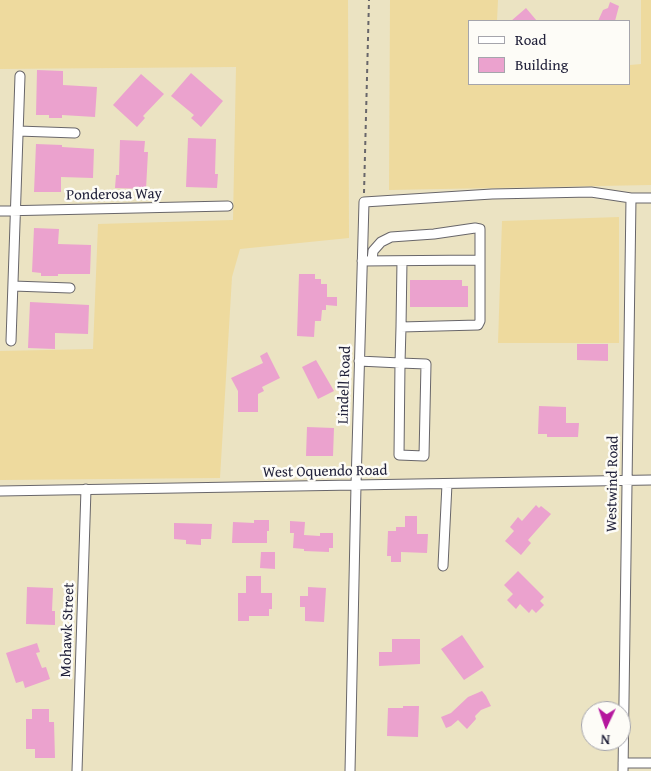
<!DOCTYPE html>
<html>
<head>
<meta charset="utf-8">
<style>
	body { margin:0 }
	#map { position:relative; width:651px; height:771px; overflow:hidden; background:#ebe3c2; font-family:"Gentium Book Plus",serif }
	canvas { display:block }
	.legend { position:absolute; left:468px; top:20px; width:162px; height:65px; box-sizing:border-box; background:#fdfcf7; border:1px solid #a5a5ac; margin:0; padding:6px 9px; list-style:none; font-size:15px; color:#22223b }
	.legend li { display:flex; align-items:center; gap:10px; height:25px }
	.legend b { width:25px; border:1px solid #a5a5ac }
	.north { position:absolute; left:581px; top:701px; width:50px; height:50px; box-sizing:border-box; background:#fdfcf7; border:1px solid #a5a5ac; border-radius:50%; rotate:183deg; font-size:14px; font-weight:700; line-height:20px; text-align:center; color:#22223b }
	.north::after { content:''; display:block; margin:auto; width:18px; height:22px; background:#b5179e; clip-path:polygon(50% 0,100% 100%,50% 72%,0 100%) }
</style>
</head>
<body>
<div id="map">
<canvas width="651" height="771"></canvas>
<ul class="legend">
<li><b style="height:6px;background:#fff"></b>Road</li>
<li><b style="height:14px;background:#eba2ce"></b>Building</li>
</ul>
<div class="north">N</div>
</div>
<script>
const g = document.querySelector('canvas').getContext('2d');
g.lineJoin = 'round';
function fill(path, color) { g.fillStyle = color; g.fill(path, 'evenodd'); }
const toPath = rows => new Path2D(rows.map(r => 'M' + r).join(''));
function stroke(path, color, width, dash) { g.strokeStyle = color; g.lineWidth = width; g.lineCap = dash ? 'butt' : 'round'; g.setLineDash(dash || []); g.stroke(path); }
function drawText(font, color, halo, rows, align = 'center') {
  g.font = font + ' "Gentium Book Plus",serif'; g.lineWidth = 5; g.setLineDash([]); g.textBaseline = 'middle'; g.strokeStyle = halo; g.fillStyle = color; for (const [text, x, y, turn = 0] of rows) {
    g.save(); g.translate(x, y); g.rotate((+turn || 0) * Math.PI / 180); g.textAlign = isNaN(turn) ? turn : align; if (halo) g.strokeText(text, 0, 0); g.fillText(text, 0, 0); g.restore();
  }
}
fill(toPath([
	[0,0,348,0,349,238,240,249,232,277,220,478,0,480,0,351,93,349,98,224,233,220,236,67,0,69],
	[390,0,498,0,497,21,470,21,470,84,630,84,630,65,641,64,641,0,651,0,651,185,389,190],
	[619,217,619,343,498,343,502,221]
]), '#eeda9e');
fill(toPath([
	[610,2,619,6,615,21,598,21,603,10,608,8],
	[526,8,537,21,511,21],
	[37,70,63,71,63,85,97,87,95,117,62,115,62,118,49,118,49,115,36,115],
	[191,73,223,101,201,127,191,118,194,115,171,96],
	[141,74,164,94,143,116,145,118,137,127,113,105],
	[188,138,216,139,215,174,218,174,217,188,186,187],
	[120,140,145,141,144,152,148,152,146,189,115,188,116,175,119,175],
	[36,144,62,145,62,147,94,149,93,178,61,177,61,192,34,192],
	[34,228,59,229,58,244,91,245,90,274,58,274,58,276,41,276,41,273,32,272],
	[299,274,315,274,315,279,321,279,321,284,327,284,327,297,337,297,337,306,326,305,326,310,322,310,321,321,315,321,314,337,297,336],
	[410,280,462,280,462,286,468,286,468,307,410,307],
	[30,302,89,305,88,334,55,333,55,349,28,348],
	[577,344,608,344,608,361,577,360],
	[267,352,280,378,262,387,264,391,258,394,258,412,238,412,238,391,231,378,263,363,260,356],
	[316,360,334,391,318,399,302,367],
	[539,406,566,407,566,423,579,423,578,437,547,437,547,434,538,434],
	[307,427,334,428,333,456,306,456],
	[536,505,539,508,541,506,551,514,528,540,531,543,521,555,505,541,514,531,510,527,518,517,522,521],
	[405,516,417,516,417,534,428,534,427,553,401,552,401,562,391,562,391,556,387,556,388,531,396,531,396,527,405,527],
	[254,520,269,520,269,531,267,531,267,543,232,543,233,522,254,523],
	[290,521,305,522,304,535,320,536,320,533,333,533,333,548,329,548,329,552,304,551,304,549,293,548,294,533,290,533],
	[174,523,212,524,211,539,201,539,201,545,186,544,186,540,174,539],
	[261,552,275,552,275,569,260,568],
	[518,571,544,597,540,601,544,605,536,613,532,609,529,613,520,604,516,609,507,600,513,594,504,585],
	[246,576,261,576,261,593,272,593,272,609,269,609,269,616,249,616,249,621,238,621,238,593,246,593],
	[27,587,53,588,52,611,55,611,55,625,26,624],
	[308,587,326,588,324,622,305,621,305,607,300,607,300,596,308,596],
	[462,635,484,667,464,680,441,649],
	[392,639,420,639,420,664,379,666,379,652,392,652],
	[37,643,40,652,36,653,42,668,46,667,50,679,25,688,23,681,16,683,6,653],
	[482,691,486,696,491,706,481,710,475,716,476,719,467,729,458,720,451,726,446,728,441,717,451,713,468,697],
	[403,706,419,706,418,737,387,736,388,708,403,708],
	[32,709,49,709,49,722,54,722,55,758,35,758,35,749,26,749,26,719,32,719]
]), '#eba2ce');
const minor = toPath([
	[18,131,75,133],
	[0,211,228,206],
	[362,261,480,260,480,321,478,325,401,327,402,261],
	[372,261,373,251,381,242,391,237,434,234,475,228,480,229,480,260],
	[13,286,70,288],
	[11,341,20,76],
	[359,361,400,363,426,364,424,456,399,455,400,363,401,327],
	[0,491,651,480],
	[443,566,447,484],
	[623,763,651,763],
	[77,771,86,489],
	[350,771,356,485,364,202,492,194,591,192,631,198,651,198],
	[623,771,631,198]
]);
stroke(minor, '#68666a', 11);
stroke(toPath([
	[364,193,369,0]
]), '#68666a', 2, [4, 4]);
stroke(minor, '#fff', 9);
drawText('15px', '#22223b', '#fdfcf7', [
	["Ponderosa Way",114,195,-1],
	["Lindell Road",345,385,-88],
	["West Oquendo Road",325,472,-1],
	["Westwind Road",613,484,-89],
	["Mohawk Street",68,630,-88]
]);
</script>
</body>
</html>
